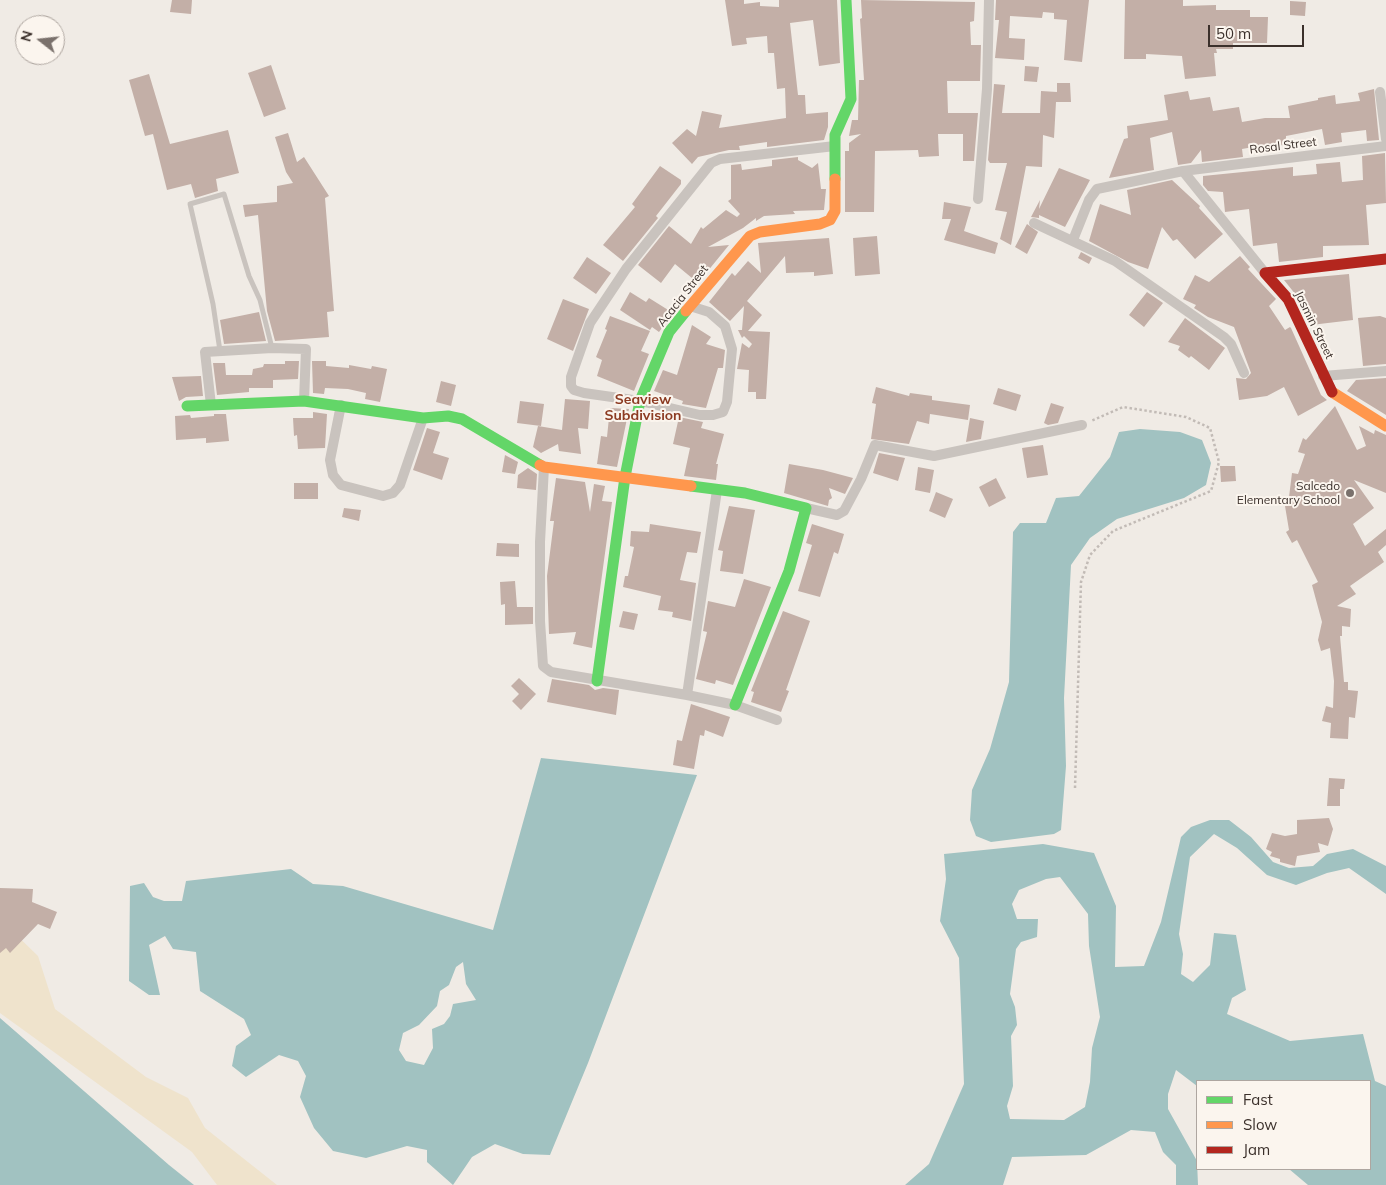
<!DOCTYPE html>
<html>
<head>
<meta charset="utf-8">
<style>
	body { margin:0 }
	#map { position:relative; width:1386px; height:1185px; overflow:hidden; background:#f0ebe5; font-family:Mulish,sans-serif }
	canvas { display:block }
	.legend { position:absolute; left:1196px; top:1080px; width:175px; height:90px; box-sizing:border-box; background:#fbf5ee; border:1px solid #aea6a0; margin:0; padding:6px 9px; list-style:none; font-size:15px; color:#3b302b }
	.legend li { display:flex; align-items:center; gap:10px; height:25px }
	.legend b { width:25px; border:1px solid #aea6a0 }
	.north { position:absolute; left:15px; top:15px; width:50px; height:50px; box-sizing:border-box; background:#fbf5ee; border:1px solid #aea6a0; border-radius:50%; rotate:286deg; font-size:14px; font-weight:700; line-height:20px; text-align:center; color:#3b302b }
	.north::after { content:''; display:block; margin:auto; width:18px; height:22px; background:#7a716c; clip-path:polygon(50% 0,100% 100%,50% 72%,0 100%) }
	.scale { position:absolute; left:1208px; top:25px; width:96px; height:22px; box-sizing:border-box; border:2px solid #3b302b; border-top:0; padding-left:6px; font-size:15px; line-height:18px; white-space:nowrap; color:#3b302b; -webkit-text-stroke:4px #fbf5ee; paint-order:stroke }
</style>
</head>
<body>
<div id="map">
<canvas width="1386" height="1185"></canvas>
<ul class="legend">
<li><b style="height:6px;background:#63d668"></b>Fast</li>
<li><b style="height:6px;background:#ff974d"></b>Slow</li>
<li><b style="height:6px;background:#b3261e"></b>Jam</li>
</ul>
<div class="north">N</div>
<div class="scale">50 m</div>
</div>
<script>
const g = document.querySelector('canvas').getContext('2d');
g.lineJoin = 'round';
function fill(path, color) { g.fillStyle = color; g.fill(path, 'evenodd'); }
const toPath = rows => new Path2D(rows.map(r => 'M' + r).join(''));
function stroke(path, color, width, dash) { g.strokeStyle = color; g.lineWidth = width; g.lineCap = dash ? 'butt' : 'round'; g.setLineDash(dash || []); g.stroke(path); }
function drawText(font, color, halo, rows, align = 'center') {
  g.font = font + ' Mulish,sans-serif'; g.lineWidth = 4; g.setLineDash([]); g.textBaseline = 'middle'; g.strokeStyle = halo; g.fillStyle = color; for (const [text, x, y, turn = 0] of rows) {
    g.save(); g.translate(x, y); g.rotate((+turn || 0) * Math.PI / 180); g.textAlign = isNaN(turn) ? turn : align; if (halo) g.strokeText(text, 0, 0); g.fillText(text, 0, 0); g.restore();
  }
}
fill(toPath([
	[0,919,38,956,55,1009,146,1077,188,1098,205,1128,277,1185,217,1185,192,1152,0,1013]
]), '#efe3cc');
fill(toPath([
	[1140,429,1180,432,1202,440,1211,463,1206,485,1184,498,1117,519,1090,538,1071,565,1064,698,1066,766,1061,830,1054,834,991,842,976,836,970,820,972,790,990,749,1009,682,1013,532,1020,523,1046,523,1056,498,1079,496,1110,457,1119,432],
	[541,758,697,775,588,1063,550,1155,523,1154,495,1144,472,1157,453,1185,427,1162,427,1150,407,1146,366,1158,333,1151,314,1128,300,1097,306,1076,298,1061,279,1055,246,1077,232,1066,236,1046,251,1035,244,1019,200,991,196,952,173,949,165,936,149,945,160,995,149,995,129,981,130,886,144,883,153,897,164,901,182,901,186,881,291,869,313,884,343,886,493,930],
	[463,962,466,984,476,1000,453,1004,450,1016,444,1024,432,1029,433,1048,424,1065,406,1061,399,1050,403,1033,419,1025,437,1006,440,991,449,985,456,967],
	[1210,820,1229,820,1251,837,1273,862,1289,868,1313,866,1327,854,1353,849,1386,866,1386,894,1349,868,1327,873,1296,885,1267,875,1237,848,1214,834,1190,857,1179,934,1183,954,1181,974,1193,982,1210,965,1214,933,1236,935,1246,990,1232,998,1227,1014,1290,1041,1363,1034,1375,1081,1386,1086,1386,1185,1308,1185,1289,1169,1370,1169,1370,1081,1197,1081,1197,1086,1176,1070,1168,1094,1168,1109,1197,1161,1198,1185,1176,1185,1176,1165,1163,1152,1155,1132,1131,1130,1086,1155,1012,1157,1003,1185,905,1185,929,1164,964,1084,959,958,940,921,946,879,944,854,1043,844,1094,853,1116,906,1115,967,1144,966,1161,922,1181,837,1191,827],
	[1060,877,1088,914,1089,946,1100,1017,1092,1048,1090,1082,1085,1107,1064,1120,1010,1119,1007,1106,1013,1086,1011,1036,1017,1025,1015,1007,1010,994,1016,949,1021,942,1037,937,1038,919,1017,919,1012,904,1019,890,1046,879],
	[0,1018,169,1165,194,1185,0,1185]
]), '#a1c2c1');
fill(toPath([
	[172,0,192,0,191,14,170,12],
	[725,0,744,0,744,4,760,2,760,6,779,7,779,0,837,0,840,63,819,66,813,20,790,23,798,95,805,95,806,114,828,112,828,127,824,140,767,147,767,142,739,146,740,150,729,150,698,157,692,164,672,143,687,129,696,136,702,111,722,115,719,128,786,118,785,88,777,89,774,53,768,53,767,36,746,38,747,44,732,46],
	[861,0,975,2,974,21,970,22,971,45,981,45,980,81,947,81,948,113,978,113,974,161,963,161,963,134,938,134,939,156,919,157,918,150,875,151,874,212,845,212,845,151,849,151,849,143,861,134,849,136,852,120,858,120,859,80,864,80,860,19,862,18],
	[996,0,1089,0,1082,62,1064,60,1067,20,1054,19,1054,13,1043,12,1042,18,1010,16,1009,38,1025,39,1024,60,995,58,999,20,995,20],
	[1125,0,1183,0,1183,6,1216,5,1216,10,1250,10,1250,17,1268,17,1267,43,1233,43,1233,49,1216,49,1217,53,1214,53,1216,76,1185,79,1182,56,1146,54,1146,59,1124,59],
	[1290,1,1306,2,1305,16,1290,15],
	[271,65,286,109,264,117,248,73],
	[1025,66,1039,67,1037,82,1024,81],
	[149,74,170,144,228,130,239,173,216,179,218,191,195,198,191,184,167,190,153,134,145,136,129,80],
	[1057,83,1070,83,1071,102,1056,102,1054,138,1043,135,1042,167,1026,166,1011,245,1000,239,1007,212,995,210,1007,163,990,163,988,160,994,84,1005,85,1002,113,1040,113,1041,91,1057,92],
	[1374,89,1379,140,1367,141,1366,130,1341,133,1342,142,1325,145,1322,129,1286,136,1286,145,1270,146,1270,144,1242,149,1243,157,1202,162,1201,150,1191,163,1178,165,1172,132,1150,138,1154,170,1109,178,1124,139,1128,138,1127,126,1168,120,1164,95,1188,91,1190,100,1210,97,1213,111,1239,107,1242,122,1265,118,1290,118,1288,106,1318,100,1318,98,1335,95,1336,104,1360,101,1358,93],
	[288,133,297,162,304,157,329,196,325,198,334,311,327,312,329,337,275,341,267,311,258,215,245,217,243,205,277,202,277,186,293,183,286,172,275,137],
	[1385,153,1386,203,1366,205,1369,245,1323,246,1323,257,1279,262,1277,243,1253,246,1249,209,1225,212,1223,192,1208,191,1203,185,1203,176,1293,167,1293,176,1317,174,1316,164,1340,162,1342,182,1363,180,1362,156],
	[798,157,798,160,812,168,818,163,821,189,826,189,824,210,793,211,795,214,764,216,756,221,756,218,743,228,708,247,729,245,698,283,675,264,661,283,638,265,669,226,691,244,701,227,703,229,726,210,737,217,740,214,728,201,731,199,731,165,741,164,742,170,772,166,772,160],
	[660,166,681,180,681,184,656,216,658,218,623,261,603,245,635,207,632,204],
	[1059,168,1090,180,1065,227,1039,215,1039,218,1031,217,1040,200,1039,209],
	[1172,180,1200,206,1199,208,1223,234,1195,259,1177,239,1173,241,1162,227,1148,269,1128,262,1089,241,1100,204,1131,215,1127,190],
	[944,202,971,207,964,231,998,243,995,254,944,240,951,219,942,219],
	[1027,224,1038,232,1027,254,1015,247],
	[877,236,880,274,855,276,853,238],
	[829,238,833,274,814,276,814,272,786,273,785,256,747,301,762,315,748,331,770,332,766,399,756,399,756,392,748,392,749,370,737,369,742,343,749,348,752,344,744,336,742,338,738,330,742,330,744,306,730,321,709,302,732,273,735,276,748,261,761,273,758,243],
	[1081,252,1092,258,1089,264,1078,258],
	[1240,256,1250,267,1248,269,1276,299,1269,306,1285,330,1290,327,1291,328,1321,395,1327,400,1298,416,1284,387,1267,396,1239,400,1236,378,1246,379,1251,373,1234,327,1208,317,1194,308,1196,305,1183,299,1195,275,1209,282],
	[587,257,611,273,596,294,573,278],
	[1349,274,1353,320,1311,325,1296,295,1284,280],
	[630,292,646,302,649,298,673,313,659,332,652,327,650,330,620,310],
	[1147,292,1163,303,1144,327,1129,315],
	[563,299,589,309,573,351,547,339],
	[259,312,266,341,224,344,220,320],
	[610,316,650,331,641,351,649,354,634,391,597,376,602,360,596,357,607,330,605,329],
	[1380,316,1386,318,1386,364,1363,366,1358,318],
	[1185,318,1225,348,1209,370,1191,356,1189,358,1178,350,1180,346,1168,342],
	[692,325,711,337,706,344,725,350,723,368,718,368,706,408,682,404,683,401,654,391,663,370,677,375],
	[285,361,299,361,298,379,273,380,273,388,249,388,249,392,217,395,213,363,225,363,226,375,252,375,253,369,263,367,264,364,285,364],
	[312,361,326,361,326,366,349,368,349,365,371,369,372,366,387,369,380,402,365,399,366,393,348,389,325,388,324,394,313,393],
	[201,376,203,396,186,397,179,401,172,377],
	[1386,378,1386,415,1347,391,1356,380],
	[441,381,456,385,451,406,436,402],
	[876,387,909,396,910,393,932,396,932,400,970,405,968,420,930,414,929,424,917,421,909,444,871,439,876,404,872,403],
	[998,388,1021,395,1016,411,993,404],
	[565,399,590,401,588,429,578,428,581,454,559,451,558,444,541,453,533,447,538,426,562,430],
	[520,401,544,404,541,426,517,423],
	[1051,403,1064,407,1058,423,1048,425,1044,423],
	[1335,406,1357,450,1366,446,1359,426,1374,434,1375,430,1386,435,1386,493,1354,480,1374,508,1353,524,1365,546,1386,529,1386,545,1378,552,1384,562,1350,586,1356,594,1337,606,1351,609,1350,627,1342,626,1342,636,1340,636,1344,682,1348,682,1348,690,1358,691,1355,718,1349,717,1348,739,1330,738,1331,723,1322,721,1326,706,1333,708,1334,681,1330,648,1321,651,1318,640,1322,622,1312,585,1318,582,1297,540,1292,543,1286,532,1289,530,1285,506,1287,506,1289,497,1292,473,1298,474,1305,454,1298,452,1303,438,1306,440],
	[610,408,629,409,617,467,597,464,601,436,607,437],
	[313,412,327,414,325,448,298,449,297,435,294,436,293,418,313,418],
	[214,414,226,414,229,441,206,443,206,438,176,440,175,416,190,415,191,418,214,416],
	[679,417,703,422,701,428,724,434,716,464,718,464,716,480,684,476,690,448,673,444],
	[970,418,984,421,981,439,966,442],
	[427,428,440,432,433,453,449,458,442,480,413,470],
	[1043,445,1048,475,1027,478,1022,448],
	[879,453,905,458,898,481,873,473],
	[505,455,518,462,515,474,502,472],
	[789,464,823,470,853,478,845,494,829,488,832,498,829,500,828,506,784,493],
	[1220,466,1235,466,1236,481,1221,482],
	[918,467,934,470,930,493,915,490],
	[528,468,537,474,536,490,517,488,518,475],
	[556,478,585,482,590,512,594,484,605,486,602,501,612,502,592,648,573,644,576,632,549,634,547,576,554,521,550,521],
	[996,478,1006,498,989,507,979,487],
	[294,483,318,483,318,499,294,499],
	[936,492,953,499,945,518,929,511],
	[729,506,755,510,743,574,720,571,723,551,718,550],
	[344,508,361,510,359,521,342,517],
	[650,524,701,532,697,553,687,552,680,580,696,583,691,621,672,617,673,612,658,610,661,596,623,587,625,576,628,576,634,547,630,546,631,531,649,532],
	[812,524,844,534,838,554,834,552,820,597,798,591,812,545,806,543],
	[497,543,519,544,519,557,496,556],
	[744,579,771,587,733,685,716,680,715,684,696,679,707,632,703,631,708,601,735,607],
	[515,581,517,607,533,607,533,624,505,625,505,604,501,605,500,582],
	[623,611,638,614,634,630,619,627],
	[783,611,810,621,786,690,789,691,781,712,751,702,754,692,751,691],
	[519,678,536,694,521,710,512,701,519,694,511,686],
	[552,679,589,685,595,690,603,688,619,690,616,715,547,702],
	[691,704,730,717,723,737,705,730,704,736,700,735,694,769,673,765,677,740,682,741],
	[1329,778,1345,779,1344,789,1340,789,1340,806,1327,806],
	[1329,818,1333,829,1328,846,1318,843,1320,852,1297,856,1295,866,1280,862,1280,859,1270,856,1272,852,1266,849,1272,833,1285,836,1297,834,1297,820],
	[0,888,33,889,32,902,57,912,50,929,38,924,10,953,6,948,0,953]
]), '#c3afa7');
stroke(toPath([
	[1075,788,1081,582,1090,555,1113,531,1211,491,1219,462,1210,428,1186,417,1123,407,1091,421]
]), '#c2bbb6', 2.5, [2.5, 2.5]);
stroke(toPath([
	[220,351,213,304,190,204,224,194,249,276,260,300,272,348]
]), '#c9c3be', 5);
stroke(toPath([
	[1380,92,1386,139],
	[1183,171,1386,146],
	[978,199,987,89,989,0],
	[1034,223,1115,261,1224,337,1231,344,1244,373],
	[1073,240,1089,200,1097,189,1183,171,1265,273],
	[690,306,709,312,725,326,732,349,727,402,723,412,713,415,700,415,640,401,584,393,574,390,571,386,571,377,590,323,626,269,711,163,720,159,835,146],
	[1323,376,1386,371],
	[211,405,205,352,272,348,306,349,304,401],
	[341,405,330,460,333,475,341,485,383,496,393,493,400,485,423,418],
	[544,467,540,542,540,621,543,666,551,672,687,695,735,705,777,720],
	[806,508,837,515,844,511,861,479,875,445,934,456,1082,425],
	[687,695,717,490]
]), '#c9c3be', 10);
stroke(toPath([
	[835,179,835,135,851,99,846,0],
	[187,406,304,401,423,418,448,416,462,419,540,465],
	[691,486,745,493,806,508,789,571,735,705],
	[597,681,625,477,640,401,669,332,686,311]
]), '#63d668', 11);
stroke(toPath([
	[686,311,750,236,760,232,820,224,830,220,835,211,835,179],
	[1332,392,1386,426],
	[540,465,544,467,691,486]
]), '#ff974d', 11);
stroke(toPath([
	[1332,392,1288,299,1265,273,1386,259]
]), '#b3261e', 11);
for (const [x, y, r, color] of [
	[1350,493,5,"#7a716c"]
]) { const dot = new Path2D(); dot.arc(x, y, r, 0, 2 * Math.PI); g.fillStyle = color; g.fill(dot); stroke(dot, '#fbf5ee', 2); }
drawText('12px', '#3b302b', '#fbf5ee', [
	["Rosal Street",1283,146,-7],
	["Acacia Street",683,296,-52],
	["Jasmin Street",1314,325,64]
]);
drawText('12px', '#3b302b', '#fbf5ee', [
	["Salcedo",1340,486],
	["Elementary School",1340,500]
], 'right');
drawText('bold 14px', '#8c3b22', '#fbf5ee', [
	["Seaview",643,400],
	["Subdivision",643,416]
]);
</script>
</body>
</html>
